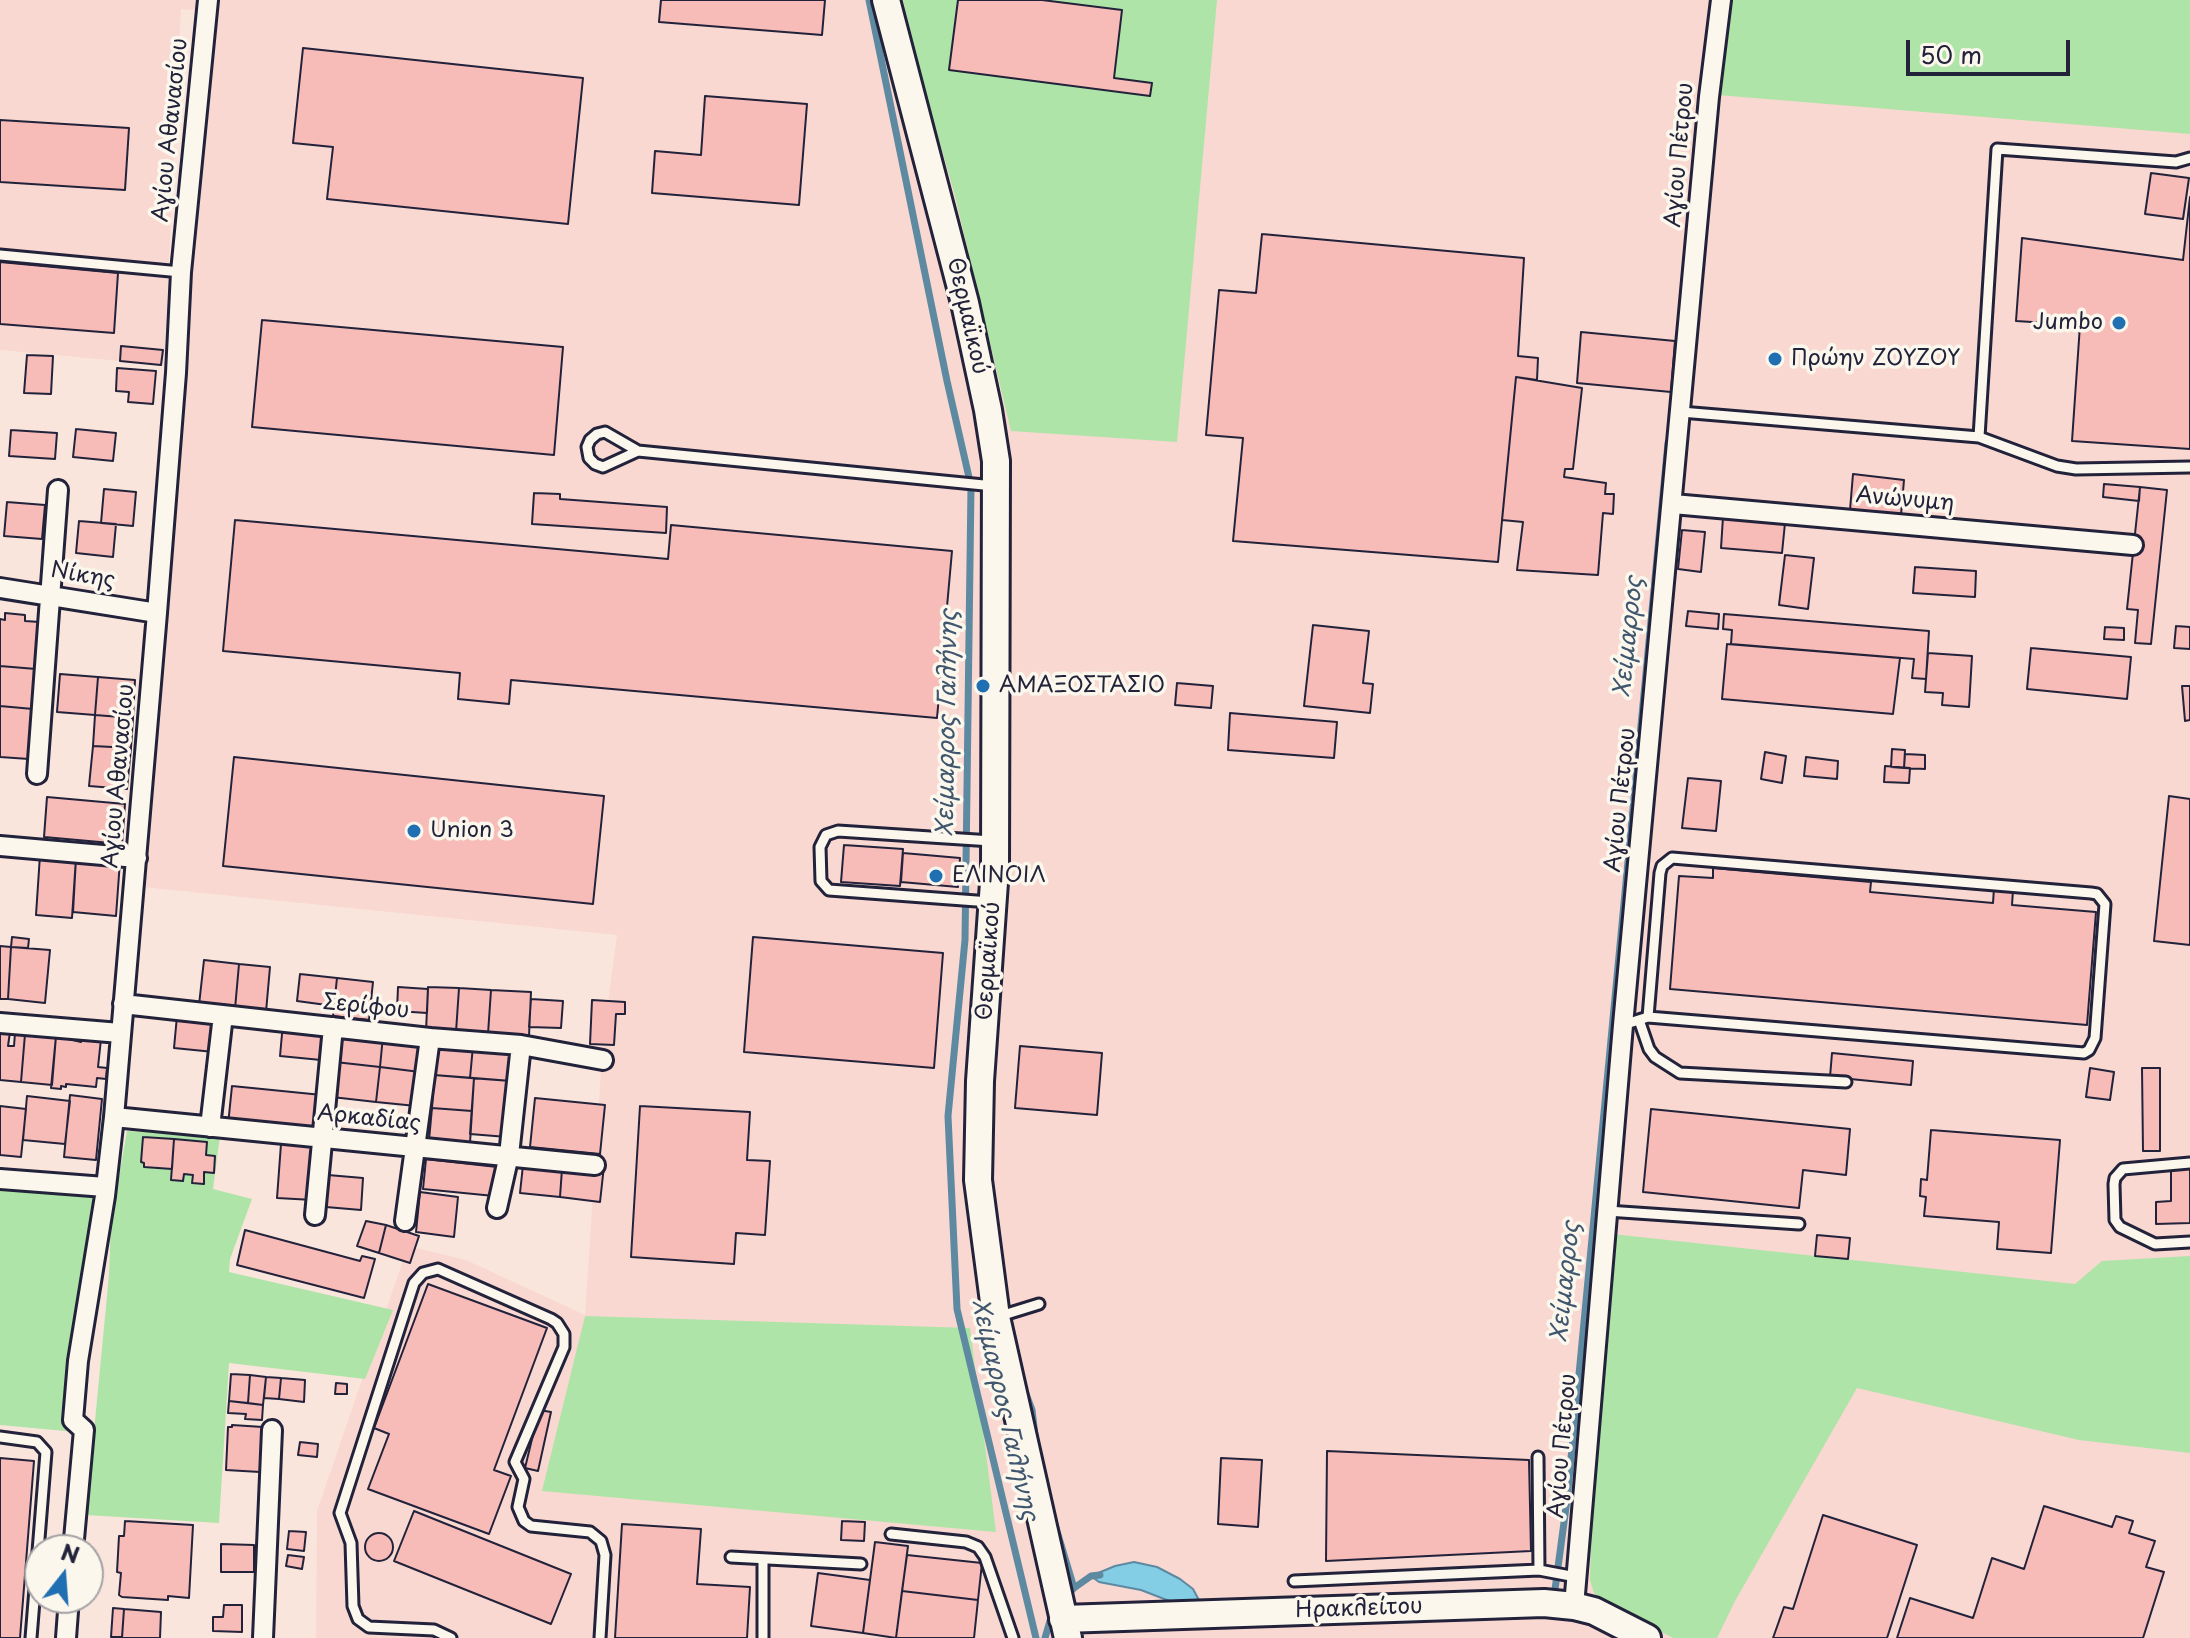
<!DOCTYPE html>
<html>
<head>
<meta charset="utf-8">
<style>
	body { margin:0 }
	#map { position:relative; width:2190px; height:1638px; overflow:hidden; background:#fae5dc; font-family:"Playpen Sans",sans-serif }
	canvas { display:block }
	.north { position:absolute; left:24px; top:1534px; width:80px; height:80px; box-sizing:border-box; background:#fbf7ec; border:2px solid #a4a2a5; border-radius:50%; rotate:17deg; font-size:22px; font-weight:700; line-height:32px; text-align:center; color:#22223b }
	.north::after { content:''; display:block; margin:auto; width:28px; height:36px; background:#1f6fb2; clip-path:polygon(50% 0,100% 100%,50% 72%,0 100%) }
	.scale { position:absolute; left:1906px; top:40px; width:164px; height:36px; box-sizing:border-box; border:4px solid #22223b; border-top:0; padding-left:10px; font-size:24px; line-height:28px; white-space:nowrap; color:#22223b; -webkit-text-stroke:6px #fbf7ec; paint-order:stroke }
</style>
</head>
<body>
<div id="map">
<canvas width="2190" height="1638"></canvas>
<div class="north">N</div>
<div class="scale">50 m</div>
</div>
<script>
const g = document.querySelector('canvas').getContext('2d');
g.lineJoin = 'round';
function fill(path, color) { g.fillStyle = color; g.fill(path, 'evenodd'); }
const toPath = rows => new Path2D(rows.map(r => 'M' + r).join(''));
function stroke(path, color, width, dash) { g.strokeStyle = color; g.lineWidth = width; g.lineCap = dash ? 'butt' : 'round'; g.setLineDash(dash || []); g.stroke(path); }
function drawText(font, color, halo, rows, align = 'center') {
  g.font = font + ' "Playpen Sans",sans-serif'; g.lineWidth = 7; g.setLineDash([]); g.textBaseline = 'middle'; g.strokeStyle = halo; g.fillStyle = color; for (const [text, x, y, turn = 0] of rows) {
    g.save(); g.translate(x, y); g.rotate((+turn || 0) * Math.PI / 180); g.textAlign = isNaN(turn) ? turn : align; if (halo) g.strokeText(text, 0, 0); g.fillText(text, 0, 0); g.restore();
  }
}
fill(toPath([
	[0,0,2190,0,2190,1638,316,1638,317,1511,408,1246,466,1260,585,1315,603,1040,617,935,133,886,204,11,181,9,164,365,0,350]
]), '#f9d8d1');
fill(toPath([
	[903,0,958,0,950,69,1150,96,1152,83,1114,78,1042,0,1217,0,1177,442,1011,431,954,192,921,77],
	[1728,0,2190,0,2190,134,1718,95],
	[127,1131,220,1136,213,1189,252,1199,230,1259,229,1272,393,1310,365,1379,229,1363,219,1523,86,1515,109,1275,111,1222],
	[0,1188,95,1195,76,1432,0,1425],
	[1612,1234,2075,1284,2102,1261,2190,1256,2190,1453,2079,1440,1857,1388,1735,1601,1717,1638,1673,1638,1601,1600,1594,1593,1590,1580,1592,1511],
	[585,1316,970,1328,996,1532,542,1491]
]), '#aee4a7');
const water = toPath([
	[1134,1562,1157,1567,1180,1579,1193,1589,1200,1602,1172,1602,1141,1590,1099,1582,1091,1576,1115,1566,1134,1562]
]);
fill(water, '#84cee5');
stroke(water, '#5d89a1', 2);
stroke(toPath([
	[869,0,947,381,971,486,965,940,948,1116,957,1309,1036,1638],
	[1026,1394,1032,1410,1035,1436],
	[1053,1518,1074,1588],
	[1554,1597,1567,1500,1668,443],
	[1064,1598,1074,1588,1091,1576,1100,1575],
	[1045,1638,1052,1614]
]), '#5d89a1', 7);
const building = toPath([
	[661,0,825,0,822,35,659,22,661,0],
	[958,0,1042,0,1122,10,1114,78,1152,83,1150,96,949,70,958,0],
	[303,48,583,78,568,224,327,199,333,147,293,143,303,48],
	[705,96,807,104,799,205,652,193,655,151,701,155,705,96],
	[0,120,129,128,125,190,0,182,0,120],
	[2151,173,2189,178,2183,219,2145,214,2151,173],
	[2190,197,2190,449,2072,441,2080,325,2016,321,2022,238,2183,260,2190,197],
	[1262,234,1524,258,1518,356,1538,358,1537,380,1516,377,1498,562,1233,541,1243,438,1206,435,1219,290,1256,293,1262,234],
	[0,262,118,273,114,333,0,324,0,262],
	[262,320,563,347,554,455,252,427,262,320],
	[1581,332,1675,341,1671,392,1577,383,1581,332],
	[121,346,163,350,161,365,120,361,121,346],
	[27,355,53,356,51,394,24,393,27,355],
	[117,368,156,371,153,404,128,402,129,392,116,391,117,368],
	[1516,377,1582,388,1573,469,1565,469,1564,477,1606,483,1605,494,1614,494,1613,514,1603,513,1598,575,1517,570,1523,522,1502,520,1516,377],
	[76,429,116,433,113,461,73,457,76,429],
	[11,430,57,433,55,459,9,456,11,430],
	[1853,474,1904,480,1901,515,1850,510,1853,474],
	[2104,484,2140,487,2139,501,2103,497,2104,484],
	[2140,487,2167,490,2151,644,2135,643,2138,610,2127,609,2140,487],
	[104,489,136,492,133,526,101,523,104,489],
	[534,493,560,494,560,499,667,507,666,533,532,524,534,493],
	[7,502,45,505,42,539,4,536,7,502],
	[1723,517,1785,523,1782,553,1721,548,1723,517],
	[235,520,668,559,671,525,952,551,937,718,511,680,509,704,458,699,460,673,223,651,235,520],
	[79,521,116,524,113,557,76,553,79,521],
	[1682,530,1705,532,1701,572,1678,569,1682,530],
	[1785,555,1814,558,1808,609,1779,605,1785,555],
	[1915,567,1976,571,1975,597,1913,593,1915,567],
	[1688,611,1719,614,1718,629,1686,626,1688,611],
	[5,613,25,615,25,621,40,622,36,669,0,666,0,619,5,620,5,613],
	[1724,614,1929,631,1926,679,1912,678,1914,659,1731,644,1732,630,1723,629,1724,614],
	[1313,625,1369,631,1363,683,1373,684,1370,713,1304,706,1313,625],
	[2176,626,2190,627,2190,649,2174,648,2176,626],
	[2105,627,2124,628,2124,640,2104,639,2105,627],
	[1727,644,1900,658,1893,714,1722,699,1727,644],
	[2031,648,2131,657,2127,699,2027,689,2031,648],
	[1928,653,1972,656,1969,707,1942,705,1943,693,1925,692,1928,653],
	[0,666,36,669,33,709,0,706,0,666],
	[60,674,98,677,95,715,57,712,60,674],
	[98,677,135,680,133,718,95,715,98,677],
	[1177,683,1213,686,1211,708,1175,705,1177,683],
	[2182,686,2190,686,2190,720,2185,721,2182,686],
	[0,706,33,709,29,759,0,757,0,706],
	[1230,713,1337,722,1334,758,1228,750,1230,713],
	[95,715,133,718,131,748,93,746,95,715],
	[93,746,131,748,127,789,89,786,93,746],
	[1892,749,1905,750,1904,768,1891,767,1892,749],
	[1765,752,1786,756,1782,783,1761,779,1765,752],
	[1905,754,1925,755,1925,769,1904,768,1905,754],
	[234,757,604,796,593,904,223,866,234,757],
	[1806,757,1838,761,1837,779,1804,776,1806,757],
	[1885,766,1910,768,1909,783,1884,782,1885,766],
	[1688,778,1721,781,1716,831,1682,828,1688,778],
	[2169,796,2190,799,2190,945,2154,941,2169,796],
	[47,797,125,804,122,844,44,837,47,797],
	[844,845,903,849,900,886,841,882,844,845],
	[903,853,960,858,958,887,901,882,903,853],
	[40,855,76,858,72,918,36,915,40,855],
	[76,858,120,861,116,916,73,912,76,858],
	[1713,868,1871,882,1870,892,1993,903,1994,888,2013,890,2012,905,2096,912,2087,1025,1670,989,1679,876,1713,878,1713,868],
	[12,937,29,939,28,948,11,947,12,937],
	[753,937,943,953,934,1068,744,1052,753,937],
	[0,946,11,947,8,999,0,999,0,946],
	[11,947,50,950,45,1003,8,999,11,947],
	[204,960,239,964,235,1009,199,1005,204,960],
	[239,964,270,967,266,1012,235,1009,239,964],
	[300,974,337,978,334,1006,297,1001,300,974],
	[337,978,373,982,369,1020,333,1016,337,978],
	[398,987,428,989,427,1013,397,1011,398,987],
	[428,987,459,988,456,1032,426,1031,428,987],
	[459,988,491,990,488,1034,456,1032,459,988],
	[491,990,531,992,529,1036,488,1034,491,990],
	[531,999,563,1001,561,1028,529,1027,531,999],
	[592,1000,625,1002,625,1014,616,1014,614,1045,590,1044,592,1000],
	[177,1016,217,1020,214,1052,174,1048,177,1016],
	[283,1023,324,1027,321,1060,280,1056,283,1023],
	[0,1031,10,1032,8,1046,14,1046,15,1033,25,1034,21,1082,0,1080,0,1031],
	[339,1031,383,1036,380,1067,335,1062,339,1031],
	[25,1034,56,1036,52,1085,21,1082,25,1034],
	[56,1036,81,1042,82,1037,101,1039,98,1067,107,1068,106,1079,97,1078,96,1087,66,1084,66,1087,61,1086,61,1089,51,1088,56,1036],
	[383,1036,423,1041,420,1072,380,1067,383,1036],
	[436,1043,473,1046,470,1078,434,1075,436,1043],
	[473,1046,513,1049,511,1081,470,1078,473,1046],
	[1020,1046,1102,1053,1097,1115,1015,1108,1020,1046],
	[1832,1053,1913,1061,1911,1085,1830,1077,1832,1053],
	[335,1062,380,1067,376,1102,332,1097,335,1062],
	[380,1067,420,1072,416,1106,376,1102,380,1067],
	[2090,1068,2114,1072,2110,1100,2086,1097,2090,1068],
	[2142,1068,2160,1068,2160,1151,2143,1151,2142,1068],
	[434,1075,474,1078,472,1111,432,1108,434,1075],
	[474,1078,511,1081,507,1137,470,1134,474,1078],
	[232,1086,322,1095,318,1133,228,1125,232,1086],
	[70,1095,102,1099,96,1160,64,1157,70,1095],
	[27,1096,70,1101,65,1144,23,1140,27,1096],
	[535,1098,605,1105,600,1154,530,1147,535,1098],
	[0,1106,26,1109,21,1157,0,1155,0,1106],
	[640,1106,750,1112,747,1160,770,1161,765,1235,736,1233,734,1264,631,1257,640,1106],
	[432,1108,472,1111,470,1143,429,1140,432,1108],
	[1651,1109,1850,1129,1846,1175,1803,1170,1799,1208,1643,1192,1651,1109],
	[1931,1130,2060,1140,2051,1253,1997,1249,1999,1222,1924,1216,1926,1197,1920,1196,1921,1179,1927,1180,1931,1130],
	[143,1137,174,1139,172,1169,144,1167,144,1163,141,1162,143,1137],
	[174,1139,207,1142,206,1155,215,1156,214,1173,204,1172,204,1184,192,1183,193,1175,184,1174,183,1181,171,1180,174,1139],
	[281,1144,317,1146,313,1200,277,1198,281,1144],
	[426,1159,497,1167,494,1196,423,1189,426,1159],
	[571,1163,604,1166,600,1202,560,1197,562,1169,571,1163],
	[523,1165,562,1169,560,1197,520,1193,523,1165],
	[2190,1168,2190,1223,2156,1224,2156,1202,2171,1201,2171,1169,2190,1168],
	[328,1175,363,1178,361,1210,326,1207,328,1175],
	[420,1192,458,1197,454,1237,416,1232,420,1192],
	[366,1221,386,1225,379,1253,357,1246,366,1221],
	[386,1225,419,1236,410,1263,379,1253,386,1225],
	[245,1230,360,1261,362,1256,375,1259,364,1298,237,1265,245,1230],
	[1817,1235,1850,1238,1848,1259,1815,1256,1817,1235],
	[428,1284,547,1328,494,1470,511,1476,489,1534,368,1489,389,1434,374,1428,428,1284],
	[231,1374,250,1375,248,1403,229,1401,231,1374],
	[250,1375,266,1377,263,1405,248,1403,250,1375],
	[266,1377,281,1378,279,1399,264,1398,266,1377],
	[281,1378,305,1380,304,1402,279,1399,281,1378],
	[336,1383,347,1384,347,1394,335,1394,336,1383],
	[229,1401,263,1405,262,1420,245,1419,246,1414,228,1413,229,1401],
	[539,1410,551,1412,538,1471,525,1468,539,1410],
	[232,1425,263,1427,260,1472,226,1470,228,1427,232,1427,232,1425],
	[300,1442,318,1444,317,1457,298,1455,300,1442],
	[1327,1451,1529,1460,1531,1551,1326,1561,1327,1451],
	[0,1458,34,1461,20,1638,0,1638,0,1458],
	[1221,1458,1262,1460,1258,1527,1218,1524,1221,1458],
	[2044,1506,2112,1527,2116,1516,2133,1521,2129,1533,2155,1541,2146,1567,2164,1572,2143,1638,1897,1638,1910,1598,1973,1618,1992,1558,2024,1569,2044,1506],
	[414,1511,571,1574,551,1624,394,1561,414,1511],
	[1823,1515,1917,1545,1887,1638,1773,1638,1784,1607,1793,1609,1823,1515],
	[125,1521,193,1525,189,1598,168,1596,168,1600,122,1597,119,1595,121,1573,117,1572,119,1536,124,1536,125,1521],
	[842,1521,865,1522,864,1541,841,1540,842,1521],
	[622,1524,701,1529,697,1584,750,1587,747,1638,615,1638,622,1524],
	[289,1531,306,1532,304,1551,287,1549,289,1531],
	'365 1547a14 14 0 1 1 28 0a14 14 0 1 1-28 0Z',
	[875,1542,908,1546,896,1638,863,1633,875,1542],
	[221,1544,254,1545,254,1572,221,1572,221,1544],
	[288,1555,304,1557,302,1569,286,1566,288,1555],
	[907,1555,982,1563,978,1600,902,1591,907,1555],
	[818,1573,870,1580,863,1633,811,1626,818,1573],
	[902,1591,978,1600,974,1638,896,1638,902,1591],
	[224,1605,242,1605,242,1632,213,1631,213,1617,223,1617,224,1605],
	[113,1608,124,1609,122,1637,111,1637,113,1608],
	[124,1609,161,1612,160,1638,122,1638,124,1609]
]);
fill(building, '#f7bbb8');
stroke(building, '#22223b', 2);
const lane = toPath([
	[0,255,181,272],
	[1681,412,1979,437,2057,466,2076,469,2190,467],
	[1979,437,1997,149,2176,162,2190,158],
	[638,451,603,467,595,464,589,458,587,447,590,440,597,434,605,432,638,451,994,486],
	[990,902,829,890,821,881,820,847,826,835,838,831,992,841],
	[1639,1020,1649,1049,1655,1057,1680,1073,1846,1082],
	[1623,1025,1648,1017,2084,1053,2089,1050,2095,1038,2105,904,2097,894,2091,893,1672,858,1662,866,1660,873,1648,1017],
	[2190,1163,2123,1169,2115,1178,2114,1184,2115,1220,2120,1227,2155,1244,2190,1242],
	[1607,1211,1799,1224],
	[997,1317,1039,1304],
	[0,1437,37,1442,46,1452,31,1638],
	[1538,1457,1539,1570,1576,1577],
	[891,1534,966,1542,978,1547,985,1557,1013,1638],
	[731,1557,861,1564],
	[1294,1581,1539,1570],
	[451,1638,434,1630,369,1627,358,1619,353,1606,351,1543,340,1513,414,1283,423,1273,438,1269,551,1319,557,1323,564,1334,564,1347,515,1462,524,1479,518,1507,524,1521,531,1526,590,1532,601,1541,605,1555,600,1638],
	[763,1638,763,1559]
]);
const street = toPath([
	[1673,504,2133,545],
	[0,588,157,613],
	[37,774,58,490],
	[0,846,137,858],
	[123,1004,430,1038,521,1045,603,1060],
	[0,1023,120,1033],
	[114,1117,595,1165],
	[210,1127,223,1015],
	[0,1179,105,1187],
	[497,1208,509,1155,521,1045],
	[315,1215,333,1027],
	[405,1221,430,1038],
	[73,1550,84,1430,73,1420,78,1361,105,1196,114,1117,157,613,176,373,181,272,208,0],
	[1574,1606,1623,1025,1709,97,1721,0],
	[66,1638,69,1598],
	[263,1638,272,1430]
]);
const secondary = toPath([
	[886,0,965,303,988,410,996,461,995,868,980,1081,978,1180,996,1317,1068,1638],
	[1063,1619,1544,1603,1574,1606,1594,1611,1647,1638]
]);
stroke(lane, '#22223b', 15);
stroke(street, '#22223b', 24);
stroke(secondary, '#22223b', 32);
stroke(lane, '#fbf7ec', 9);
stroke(street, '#fbf7ec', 18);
stroke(secondary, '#fbf7ec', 26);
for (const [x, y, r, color] of [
	[2119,323,8,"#1f6fb2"],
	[1775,359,8,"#1f6fb2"],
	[983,686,8,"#1f6fb2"],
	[414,831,8,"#1f6fb2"],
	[936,876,8,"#1f6fb2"]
]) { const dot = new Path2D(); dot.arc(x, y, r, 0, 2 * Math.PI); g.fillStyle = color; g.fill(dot); stroke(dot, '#fbf7ec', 3); }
drawText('22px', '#22223b', '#fbf7ec', [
	["Αγίου Αθανασίου",171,130,-84],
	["Αγίου Πέτρου",1680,155,-85],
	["Θερμαϊκού",967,316,77],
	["Ανώνυμη",1905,500,5],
	["Νίκης",83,576,10],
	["Αγίου Αθανασίου",119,776,-85],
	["Αγίου Πέτρου",1621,800,-84],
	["Θερμαϊκού",989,961,-86],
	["Σερίφου",366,1007,6],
	["Αρκαδίας",369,1119,6],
	["Αγίου Πέτρου",1563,1446,-85],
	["Ηρακλείτου",1359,1609,-2]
]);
drawText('22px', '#22223b', '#fbf7ec', [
	["Jumbo",2103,323,"right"],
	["Πρώην ΖΟΥΖΟΥ",1791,359],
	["ΑΜΑΞΟΣΤΑΣΙΟ",999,686],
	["Union 3",430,831],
	["ΕΛΙΝΟΙΛ",952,876]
], 'left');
drawText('italic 24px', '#3f566e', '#fbf7ec', [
	["Χείμαρρος",1629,637,-84],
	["Χείμαρρος Γαλήνης",948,723,-89],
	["Χείμαρρος",1566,1282,-84],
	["Χείμαρρος Γαλήνης",1004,1410,77]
]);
</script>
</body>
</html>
